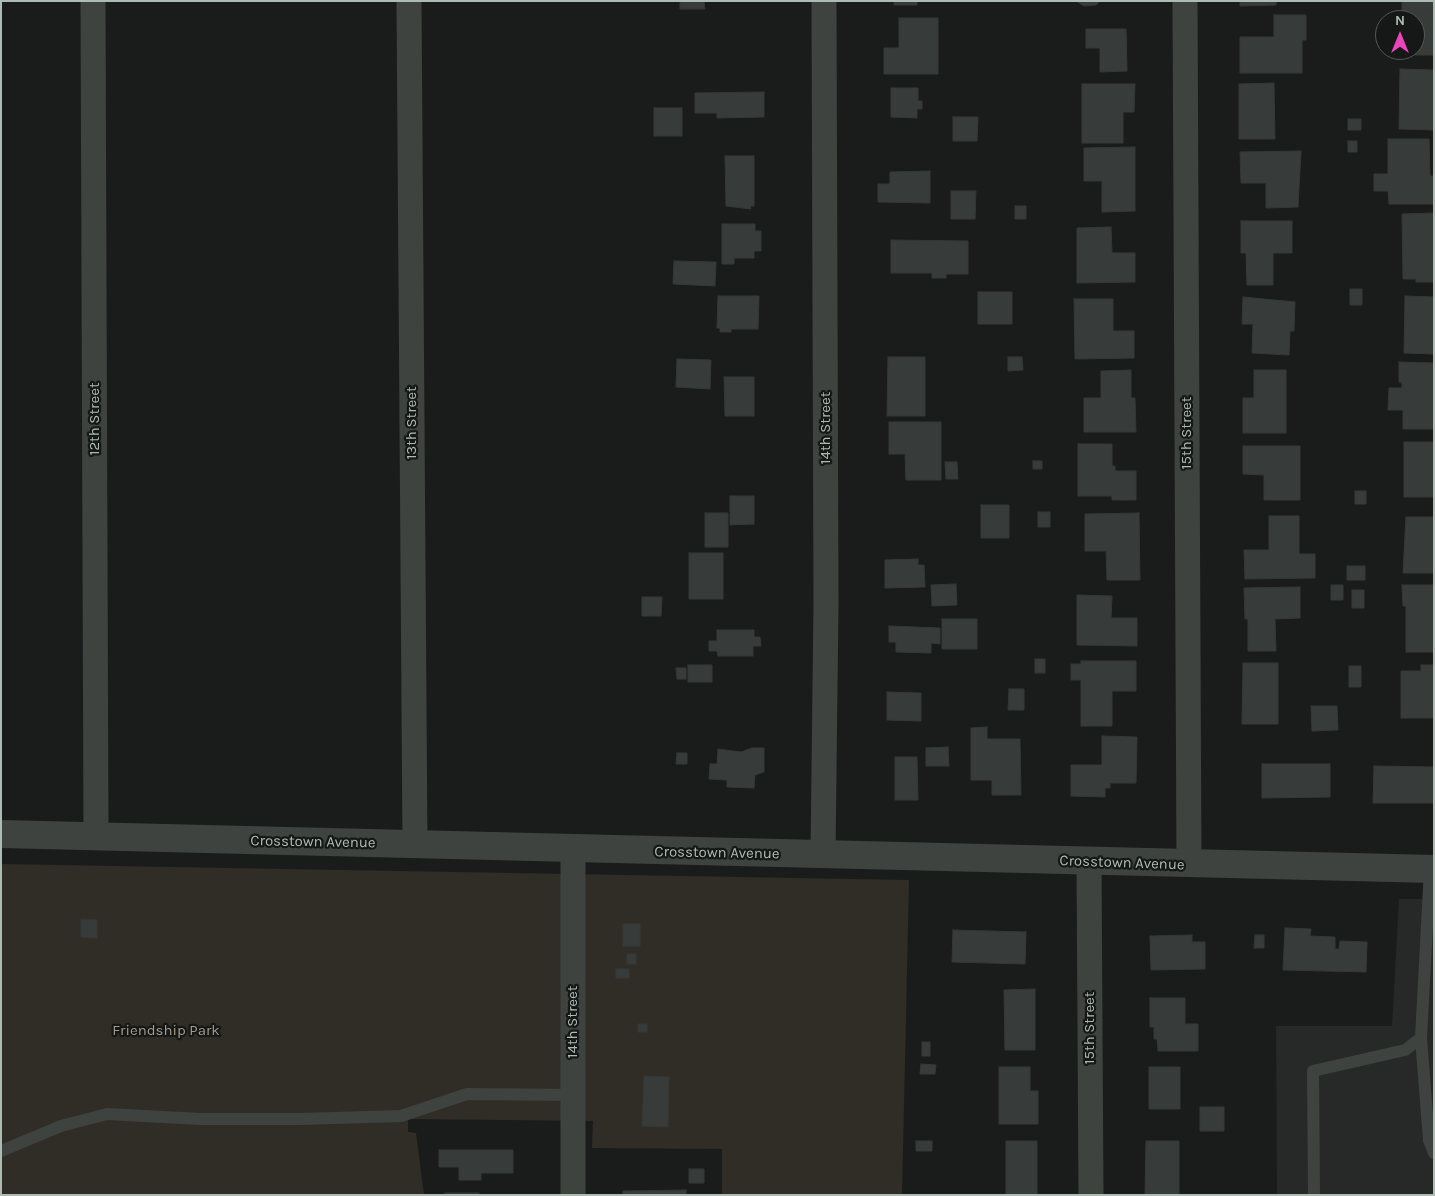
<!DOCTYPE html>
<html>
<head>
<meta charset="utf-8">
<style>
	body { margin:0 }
	#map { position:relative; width:1435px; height:1196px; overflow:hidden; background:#1a1c1c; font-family:Karla,sans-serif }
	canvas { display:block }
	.frame { position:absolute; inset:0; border:2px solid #aebbb2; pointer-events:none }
	.north { position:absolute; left:1375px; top:10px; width:50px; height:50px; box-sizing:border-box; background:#151817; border:1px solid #525955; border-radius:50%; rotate:0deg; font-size:14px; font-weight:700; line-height:20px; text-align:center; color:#aebbb2 }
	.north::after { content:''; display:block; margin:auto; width:18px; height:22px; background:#ea45bd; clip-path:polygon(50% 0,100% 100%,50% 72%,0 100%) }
</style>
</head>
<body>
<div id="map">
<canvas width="1435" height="1196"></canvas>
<div class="frame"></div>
<div class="north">N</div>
</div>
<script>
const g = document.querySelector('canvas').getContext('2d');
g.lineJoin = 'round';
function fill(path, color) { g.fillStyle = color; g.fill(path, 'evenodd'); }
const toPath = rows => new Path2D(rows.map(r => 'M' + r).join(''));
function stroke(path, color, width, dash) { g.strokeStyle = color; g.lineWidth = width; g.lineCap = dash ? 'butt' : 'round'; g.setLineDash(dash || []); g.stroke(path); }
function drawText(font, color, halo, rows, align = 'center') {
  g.font = font + ' Karla,sans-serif'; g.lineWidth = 4.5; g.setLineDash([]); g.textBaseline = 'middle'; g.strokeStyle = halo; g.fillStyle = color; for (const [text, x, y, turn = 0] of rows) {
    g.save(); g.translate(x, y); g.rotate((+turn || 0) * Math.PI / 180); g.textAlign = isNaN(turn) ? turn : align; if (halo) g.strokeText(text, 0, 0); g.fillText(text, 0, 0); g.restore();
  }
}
fill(toPath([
	[1399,899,1434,899,1434,1195,1277,1195,1276,1026,1392,1026]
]), '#262928');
fill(toPath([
	[1,864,909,880,902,1195,722,1195,722,1149,592,1148,593,1121,408,1119,408,1132,416,1133,424,1195,1,1195]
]), '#302d26');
const building = toPath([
	[680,1,704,1,705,9,680,9,680,1],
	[894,1,917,1,917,5,894,5,894,1],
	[1100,1,1096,5,1084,6,1076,1,1100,1],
	[1240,1,1276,1,1276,5,1240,6,1240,1],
	[1402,1,1434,1,1434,55,1403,55,1402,50,1415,50,1415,20,1402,20,1402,1],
	[1274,15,1306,15,1306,40,1302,40,1302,73,1240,73,1240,37,1274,37,1274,15],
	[899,18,938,18,938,74,884,74,884,48,899,48,899,18],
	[1086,29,1126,29,1127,71,1100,72,1100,48,1086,48,1086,29],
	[1400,69,1434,70,1434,130,1399,129,1400,69],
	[1274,83,1275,139,1239,139,1239,84,1274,83],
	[1082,84,1135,84,1134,112,1123,112,1123,143,1082,143,1082,84],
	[891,88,918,88,918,101,922,101,922,109,917,109,917,118,891,117,891,88],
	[764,92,764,117,717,118,717,113,695,113,695,93,764,92],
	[654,108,682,108,682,136,654,136,654,108],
	[953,117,978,117,977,141,953,141,953,117],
	[1348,119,1361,119,1361,130,1348,130,1348,119],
	[1388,139,1429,139,1430,176,1434,176,1434,204,1389,204,1388,191,1374,191,1374,174,1388,174,1388,139],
	[1348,141,1357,141,1357,152,1348,152,1348,141],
	[1135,147,1135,211,1102,212,1102,181,1084,181,1084,148,1135,147],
	[1301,151,1298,207,1266,208,1266,183,1241,183,1240,152,1301,151],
	[725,156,754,156,754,206,750,206,751,209,726,206,725,156],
	[930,171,930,203,878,202,878,184,890,184,890,172,930,171],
	[951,191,976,191,975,219,951,219,951,191],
	[1015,206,1026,206,1026,219,1015,219,1015,206],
	[1434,213,1434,282,1416,282,1416,279,1403,279,1402,214,1434,213],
	[1241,221,1292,221,1292,253,1273,253,1273,285,1247,285,1246,253,1241,253,1241,221],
	[722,224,755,224,755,231,761,231,761,251,754,251,754,258,734,258,734,264,722,264,722,224],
	[1111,227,1112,253,1135,253,1135,282,1077,283,1077,228,1111,227],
	[891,240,968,241,968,274,946,274,946,278,932,278,932,273,891,273,891,240],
	[674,261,716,262,715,286,673,284,674,261],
	[1350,289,1362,289,1362,305,1350,305,1350,289],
	[978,292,1012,292,1012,324,978,324,978,292],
	[718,296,759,296,758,329,731,329,731,332,720,332,720,328,717,328,718,296],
	[1405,296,1434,297,1434,354,1404,353,1405,296],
	[1243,297,1295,302,1294,331,1290,331,1289,355,1252,353,1253,324,1242,324,1243,297],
	[1074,299,1113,299,1113,331,1134,331,1134,358,1075,359,1074,299],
	[888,357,925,357,925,416,887,416,888,357],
	[1008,357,1022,357,1023,370,1008,371,1008,357],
	[677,359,711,360,710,389,676,387,677,359],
	[1399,362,1434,363,1434,429,1403,429,1403,410,1388,410,1389,388,1402,388,1402,382,1399,382,1399,362],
	[1131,370,1131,398,1135,398,1136,432,1084,432,1084,398,1101,398,1101,371,1131,370],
	[1254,370,1286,370,1286,433,1243,433,1243,398,1254,398,1254,370],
	[724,377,754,377,754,416,725,416,724,377],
	[889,422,941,422,941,480,906,480,905,454,889,454,889,422],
	[1404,442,1434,442,1434,497,1404,497,1404,442],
	[1078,444,1112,444,1112,466,1115,466,1115,471,1136,471,1136,500,1112,500,1112,496,1078,496,1078,444],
	[1243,446,1300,446,1300,500,1264,500,1264,475,1243,474,1243,446],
	[1033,461,1042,461,1042,469,1033,469,1033,461],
	[945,462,957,462,958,479,946,479,945,462],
	[1355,491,1366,491,1366,504,1355,504,1355,491],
	[730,496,754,496,754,524,730,525,730,496],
	[981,505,1009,505,1009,538,981,538,981,505],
	[1038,512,1050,512,1050,527,1038,527,1038,512],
	[705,513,728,513,728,547,705,547,705,513],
	[1139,513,1140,580,1107,580,1106,551,1085,551,1085,514,1139,513],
	[1269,516,1299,516,1299,554,1315,554,1315,578,1245,579,1244,550,1269,550,1269,516],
	[1406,517,1434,517,1434,573,1403,573,1406,517],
	[689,553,723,553,723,599,689,599,689,553],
	[918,559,918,565,924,565,925,587,885,588,885,560,918,559],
	[1347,566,1365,566,1365,580,1347,580,1347,566],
	[956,584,957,605,932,606,931,585,956,584],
	[1331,585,1343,585,1343,600,1331,600,1331,585],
	[1402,585,1434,585,1434,652,1406,652,1406,606,1403,606,1402,585],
	[1300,587,1300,618,1275,619,1276,651,1248,651,1248,619,1245,619,1244,588,1300,587],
	[1352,590,1364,590,1364,608,1352,608,1352,590],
	[1077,595,1112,596,1111,618,1137,618,1137,646,1077,645,1077,595],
	[642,597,662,597,661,616,642,616,642,597],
	[942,619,977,619,977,649,942,649,942,619],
	[889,626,940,628,940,644,931,643,931,653,896,652,896,642,889,642,889,626],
	[717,630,754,630,754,637,760,637,761,646,753,646,753,656,718,656,717,651,709,651,709,641,717,641,717,630],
	[1035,659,1045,659,1045,673,1035,673,1035,659],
	[1081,661,1136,661,1136,691,1112,691,1112,726,1081,726,1081,680,1071,680,1071,664,1081,664,1081,661],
	[1243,663,1278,663,1278,724,1242,724,1243,663],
	[688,665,712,665,712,682,688,682,688,665],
	[1421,665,1434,665,1434,718,1401,718,1401,671,1421,671,1421,665],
	[1349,666,1361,666,1361,687,1349,687,1349,666],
	[676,668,686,668,686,679,677,679,676,668],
	[1009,689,1024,689,1024,710,1008,710,1009,689],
	[887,692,921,693,921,721,887,720,887,692],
	[1311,706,1337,706,1338,730,1312,731,1311,706],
	[987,727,987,739,1020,739,1021,795,992,795,992,780,971,780,971,728,987,727],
	[1102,736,1137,737,1136,783,1110,783,1110,788,1105,788,1105,797,1071,796,1071,765,1102,765,1102,736],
	[948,747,949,766,926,766,926,748,948,747],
	[752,748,764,748,764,772,755,775,754,788,727,787,727,780,709,779,710,764,717,764,718,749,741,752,752,748],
	[677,753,687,753,687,764,676,764,677,753],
	[895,757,917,757,918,800,895,800,895,757],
	[1262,764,1330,764,1330,797,1262,798,1262,764],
	[1374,766,1434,767,1434,803,1373,803,1374,766],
	[81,919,97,920,97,938,81,937,81,919],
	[623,924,640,924,640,946,623,946,623,924],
	[1285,928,1311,929,1310,936,1335,937,1335,949,1339,949,1340,941,1367,942,1366,972,1283,970,1285,928],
	[953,930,1026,932,1025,964,952,962,953,930],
	[1192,935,1192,942,1205,942,1205,969,1151,970,1150,936,1192,935],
	[1255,935,1264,935,1264,948,1254,948,1255,935],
	[627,954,636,954,636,964,627,964,627,954],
	[616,969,629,969,629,978,616,978,616,969],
	[1035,989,1035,1050,1005,1050,1004,990,1035,989],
	[1150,998,1185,998,1185,1024,1198,1024,1198,1051,1158,1051,1157,1039,1154,1039,1154,1027,1150,1027,1150,998],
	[638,1024,647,1024,647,1032,638,1032,638,1024],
	[922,1042,930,1042,930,1056,922,1056,922,1042],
	[921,1064,936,1065,935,1074,920,1074,921,1064],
	[999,1067,1030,1067,1030,1091,1038,1091,1038,1124,999,1124,999,1067],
	[1149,1067,1180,1067,1180,1109,1149,1109,1149,1067],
	[644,1076,669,1077,668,1127,642,1126,644,1076],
	[1200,1107,1224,1107,1224,1131,1200,1131,1200,1107],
	[916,1141,932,1141,932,1151,916,1151,916,1141],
	[1006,1141,1037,1141,1037,1195,1006,1195,1006,1141],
	[1146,1141,1179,1141,1179,1195,1145,1195,1146,1141],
	[439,1150,513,1150,513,1173,481,1173,481,1180,459,1180,459,1167,439,1167,439,1150],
	[689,1169,704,1169,704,1183,689,1183,689,1169],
	[686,1190,686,1195,623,1195,623,1191,686,1190],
	[445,1193,479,1193,479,1195,445,1195,445,1193]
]);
fill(building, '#373b39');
stroke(building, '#343837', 1);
stroke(toPath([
	[1430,869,1421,1038,1429,1140,1434,1153],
	[1,1151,61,1126,107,1114,200,1119,301,1119,401,1116,467,1094,573,1095],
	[1314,1195,1313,1071,1405,1050,1421,1038]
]), '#3e4340', 12);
stroke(toPath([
	[93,1,96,837],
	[409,1,415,845],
	[1185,1,1189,864],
	[573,849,573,1195],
	[823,855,826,603,824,1],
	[1089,862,1091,1195]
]), '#3e4340', 25);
stroke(toPath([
	[1,834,1434,869]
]), '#3e4340', 28);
drawText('15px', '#aebbb2', '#151817', [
	["12th Street",95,419,-90],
	["13th Street",412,423,-90],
	["14th Street",826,428,-90],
	["15th Street",1187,433,-90],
	["Crosstown Avenue",313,842,1],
	["Crosstown Avenue",717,853,1],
	["Crosstown Avenue",1122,863,2],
	["14th Street",573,1022,-90],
	["15th Street",1090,1028,-90]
]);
drawText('15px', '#a59b86', '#151817', [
	["Friendship Park",166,1031]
]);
</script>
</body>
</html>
